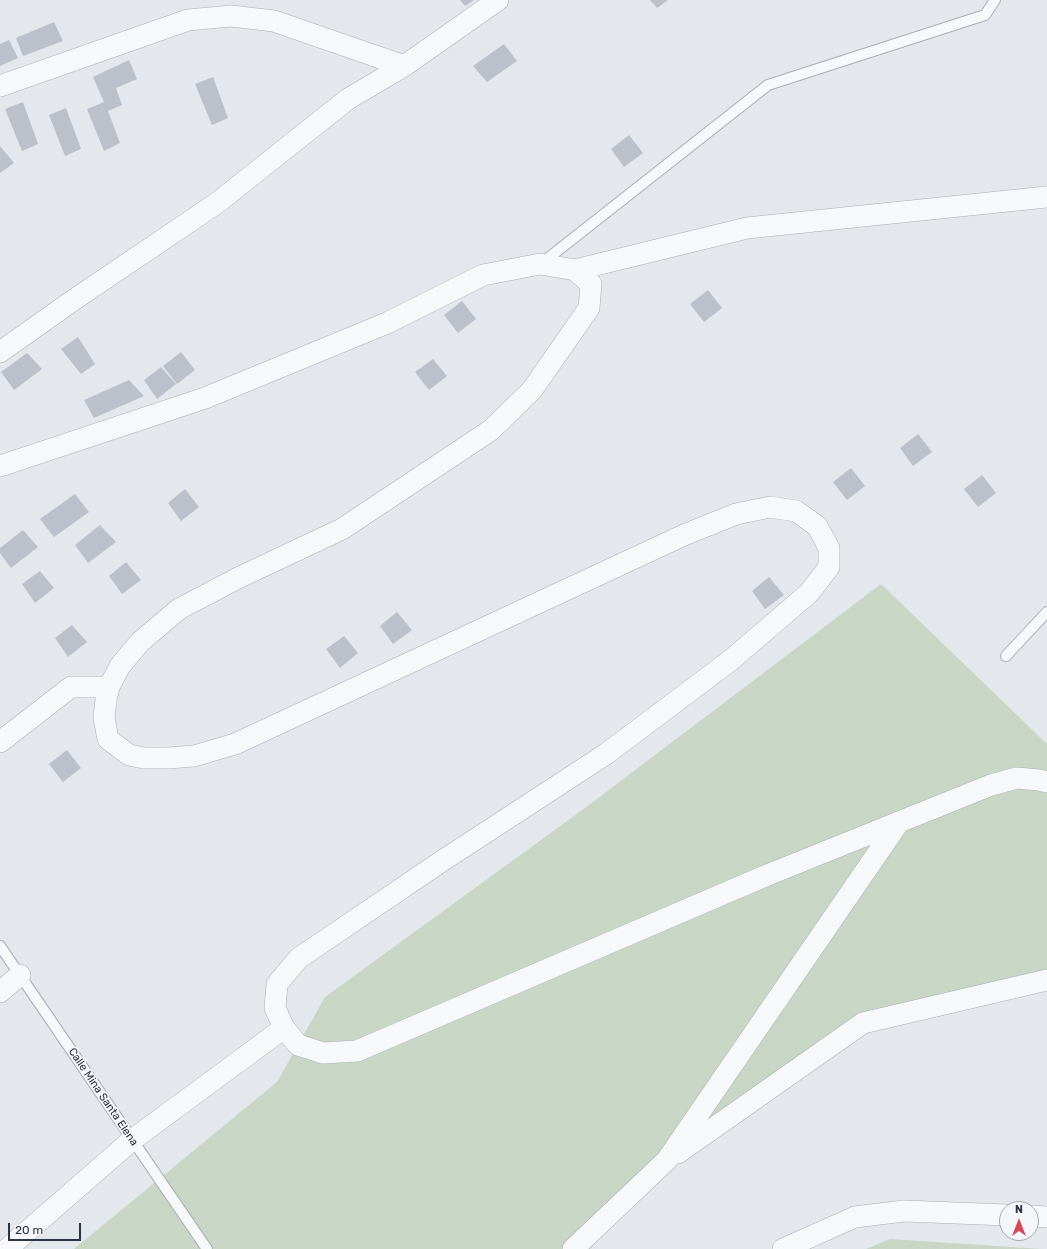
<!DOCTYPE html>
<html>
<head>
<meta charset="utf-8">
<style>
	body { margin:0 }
	#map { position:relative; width:1047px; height:1249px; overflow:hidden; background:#e4e7ec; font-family:Rubik,sans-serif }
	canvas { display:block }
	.north { position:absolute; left:999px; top:1201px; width:40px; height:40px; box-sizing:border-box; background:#f4f6f9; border:1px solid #a4a8b1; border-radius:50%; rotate:0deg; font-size:11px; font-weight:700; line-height:16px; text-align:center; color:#2b3445 }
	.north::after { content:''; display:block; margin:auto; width:14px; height:18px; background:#d1495b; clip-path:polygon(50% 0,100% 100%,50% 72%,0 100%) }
	.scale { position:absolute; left:8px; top:1223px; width:73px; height:18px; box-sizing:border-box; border:2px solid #2b3445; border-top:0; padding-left:5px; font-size:12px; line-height:14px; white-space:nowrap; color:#2b3445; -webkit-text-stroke:3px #f4f6f9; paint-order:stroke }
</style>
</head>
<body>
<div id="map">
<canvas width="1047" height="1249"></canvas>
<div class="north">N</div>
<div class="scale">20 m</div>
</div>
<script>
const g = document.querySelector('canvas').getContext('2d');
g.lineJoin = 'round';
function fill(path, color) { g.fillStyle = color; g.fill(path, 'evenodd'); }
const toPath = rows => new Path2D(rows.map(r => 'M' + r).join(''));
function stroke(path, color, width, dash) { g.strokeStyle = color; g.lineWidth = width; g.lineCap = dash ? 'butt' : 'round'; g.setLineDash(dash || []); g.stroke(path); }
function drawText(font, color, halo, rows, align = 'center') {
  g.font = font + ' Rubik,sans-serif'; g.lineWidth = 3.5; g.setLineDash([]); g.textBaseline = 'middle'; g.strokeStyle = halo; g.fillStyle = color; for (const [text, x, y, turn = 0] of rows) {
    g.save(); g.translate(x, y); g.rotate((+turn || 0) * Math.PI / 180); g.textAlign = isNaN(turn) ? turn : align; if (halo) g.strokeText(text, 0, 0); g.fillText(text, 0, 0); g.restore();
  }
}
fill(toPath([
	[881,584,1047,744,1047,976,877,1010,682,1146,590,1249,74,1249,277,1082,325,997,585,808],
	[890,1239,1042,1249,866,1249]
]), '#c9d6c5');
fill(toPath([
	[460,0,474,0,465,6],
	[650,0,668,0,657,8],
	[54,22,63,41,23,56,16,38],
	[9,40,18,58,0,66,0,44],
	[504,44,517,61,487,82,473,66],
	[129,60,137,79,116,88,122,105,108,111,120,143,104,151,87,109,104,102,93,77],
	[213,77,228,118,212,125,195,84],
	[23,102,38,144,22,151,5,109],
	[66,108,81,149,65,156,49,115],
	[629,135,643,153,624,167,611,149],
	[0,146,14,163,0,173],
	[708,290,722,308,704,322,690,304],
	[462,301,476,319,458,333,444,315],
	[78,337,95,364,81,374,61,349],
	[181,352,195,370,177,384,163,366],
	[27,353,42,369,14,390,1,372],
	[433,359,447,376,429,390,415,372],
	[161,367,176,384,157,399,144,380],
	[129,380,144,396,94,418,84,400],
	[918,434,932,452,913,466,900,448],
	[851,468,865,486,847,500,833,482],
	[982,475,996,493,978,507,964,489],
	[185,489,199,507,181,521,168,503],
	[75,494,89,512,54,537,40,519],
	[100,525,116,542,88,563,75,545],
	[23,530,38,547,11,568,0,553,0,548],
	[126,562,141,580,122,594,109,576],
	[40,571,54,588,35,603,22,584],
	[769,577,784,595,765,609,752,591],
	[397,612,412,630,393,644,380,626],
	[72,625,87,642,68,657,55,638],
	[344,636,358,653,340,668,326,649],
	[67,750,81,768,63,782,49,764]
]), '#bbc0ca');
const lane = toPath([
	[542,263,768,85,985,15,995,0],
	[1006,656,1047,612],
	[0,946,207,1249]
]);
const street = toPath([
	[0,86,188,20,231,16,274,21,404,66],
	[575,270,747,228,1047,197],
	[0,352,75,299,217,203,348,99,404,66,498,0],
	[0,466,205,398,387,323,483,275,540,264,575,270,591,284,589,308,532,390,491,430,342,529,238,578,179,609,140,642,120,666,109,687,106,700,104,718,108,739,129,755,144,758,168,758,194,756,235,744,684,535,736,514,770,507,796,511,817,526,829,548,829,567,809,593,731,660,606,754,442,861,299,958,277,984,275,1008,284,1028,298,1045,323,1053,357,1051,765,876,991,785,1017,778,1039,780,1047,782],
	[0,742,71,687,109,687],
	[0,992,20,975],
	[678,1153,863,1023,1047,980],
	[1031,1216,1047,1217],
	[7,1249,132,1140,284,1028],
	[573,1249,667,1160,899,822],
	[783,1249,855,1217,904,1211,1007,1215]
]);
stroke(lane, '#a9aeb7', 12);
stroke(street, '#a9aeb7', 22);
stroke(lane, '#f7f8fa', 10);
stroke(street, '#f7f8fa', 21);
drawText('11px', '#2b3445', '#f4f6f9', [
	["Calle Mina Santa Elena",103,1097,56]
]);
</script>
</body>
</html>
